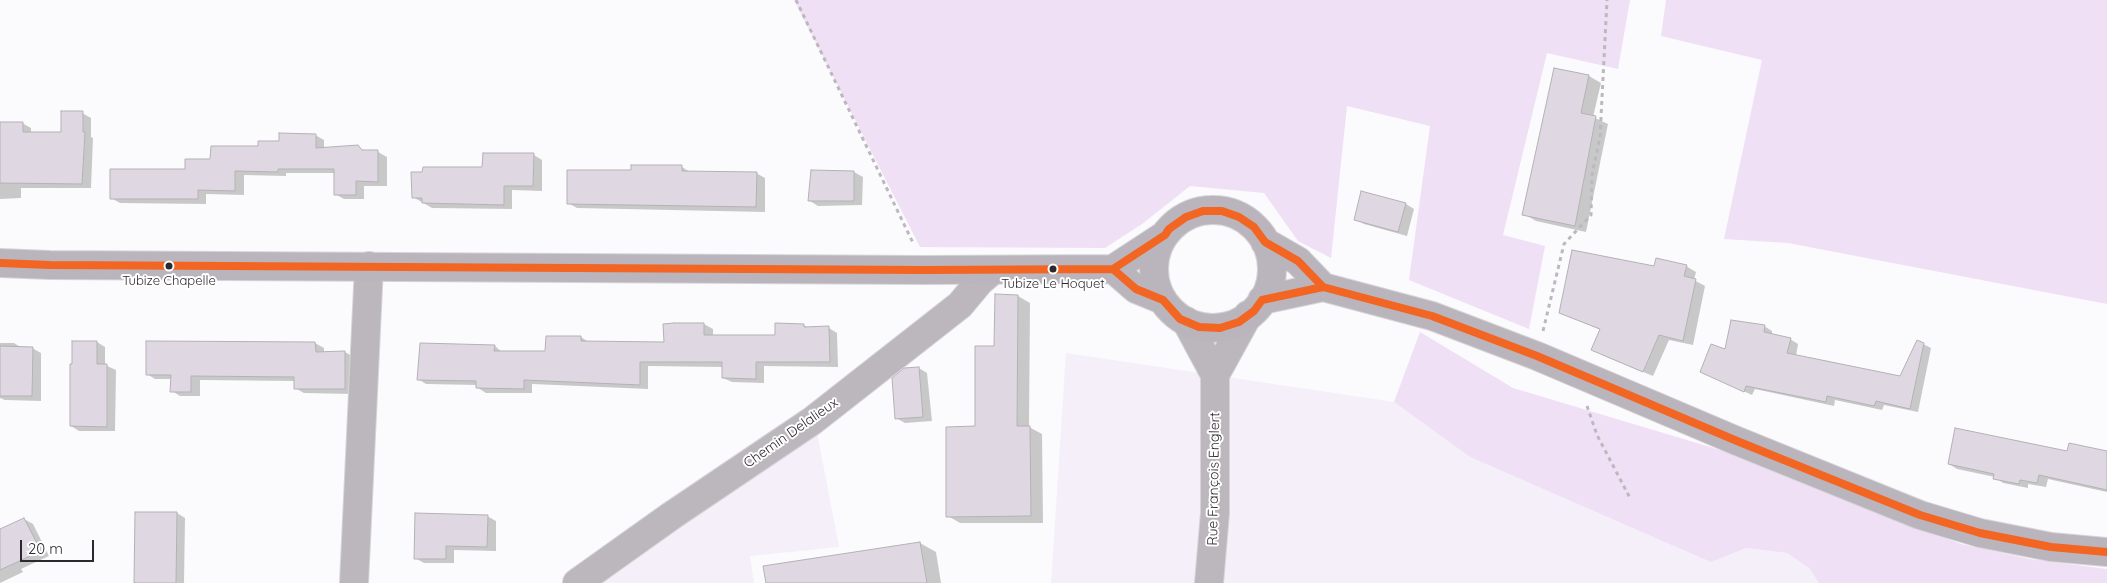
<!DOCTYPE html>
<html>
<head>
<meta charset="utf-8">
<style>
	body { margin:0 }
	#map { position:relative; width:2107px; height:583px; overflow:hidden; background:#fbfafc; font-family:Quicksand,sans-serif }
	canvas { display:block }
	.scale { position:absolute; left:20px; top:540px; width:74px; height:22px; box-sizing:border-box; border:2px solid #2d272e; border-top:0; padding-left:6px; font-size:15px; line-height:18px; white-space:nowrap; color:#2d272e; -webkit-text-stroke:4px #fff; paint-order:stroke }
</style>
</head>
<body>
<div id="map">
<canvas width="2107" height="583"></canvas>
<div class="scale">20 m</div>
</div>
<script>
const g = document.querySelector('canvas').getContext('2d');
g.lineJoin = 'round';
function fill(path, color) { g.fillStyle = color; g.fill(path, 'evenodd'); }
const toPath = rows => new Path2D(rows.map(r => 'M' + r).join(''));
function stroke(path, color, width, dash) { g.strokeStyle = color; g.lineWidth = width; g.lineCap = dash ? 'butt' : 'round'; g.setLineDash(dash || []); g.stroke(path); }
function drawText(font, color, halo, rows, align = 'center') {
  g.font = font + ' Quicksand,sans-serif'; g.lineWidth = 4; g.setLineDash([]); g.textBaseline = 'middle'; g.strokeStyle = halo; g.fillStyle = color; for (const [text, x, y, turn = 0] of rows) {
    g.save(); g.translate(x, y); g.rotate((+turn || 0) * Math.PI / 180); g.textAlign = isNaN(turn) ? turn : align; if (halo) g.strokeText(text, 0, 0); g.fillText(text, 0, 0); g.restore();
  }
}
fill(toPath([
	[1066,353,1394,402,1470,457,1711,561,1746,548,1787,553,1809,568,1819,583,1051,583],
	[816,427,839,547,750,556,754,583,597,583]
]), '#f5eff9');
fill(toPath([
	[794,0,1630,0,1618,69,1547,53,1503,235,1545,246,1529,329,1409,280,1430,126,1347,106,1331,258,1298,241,1264,193,1190,186,1142,224,1105,248,920,247],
	[1666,0,2107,0,2107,304,1788,243,1724,239,1762,60,1661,36],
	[1420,332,1513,388,1737,455,1961,544,2030,559,2107,569,2107,583,1819,583,1809,568,1787,553,1746,548,1711,562,1470,457,1394,402]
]), '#efe0f5');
fill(toPath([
	[1555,69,1589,76,1601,83,1593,117,1608,124,1586,232,1536,221,1524,214],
	[82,113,91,118,91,137,93,138,91,188,21,188,21,198,0,199,0,123,22,123,31,128,31,133,62,133],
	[315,135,324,140,324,149,358,147,366,152,378,152,387,157,387,186,364,186,364,199,344,199,335,194,335,173,286,173,286,176,244,175,244,195,206,194,206,204,120,203,111,198,212,161,259,147],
	[534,155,542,160,542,191,512,190,512,209,432,208,413,197],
	[682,167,690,172,756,173,765,178,765,212,577,208,568,203],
	[854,172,863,177,862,205,818,206,810,201],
	[1406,204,1414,209,1407,236,1364,224,1355,219],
	[1686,266,1696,272,1694,280,1705,286,1693,345,1669,340,1653,376,1602,355,1601,330,1560,313],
	[1018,296,1030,303,1029,427,1042,434,1043,523,960,523,948,516,976,428,995,347],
	[704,324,713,329,713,336,776,336,803,325,809,328,829,328,837,333,838,367,764,366,764,383,732,382,723,378,723,367,648,366,648,389,532,384,532,393,486,393,478,388,478,385,426,384,418,379,495,346,503,353,547,352,547,337,581,337,590,343,665,344],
	[1764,326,1772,331,1772,335,1790,339,1798,344,1796,356,1900,377,1923,344,1931,348,1918,412,1884,405,1882,410,1835,400,1834,406,1755,389,1752,395,1701,372,1726,351],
	[97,342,105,347,105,365,116,370,115,431,79,431,71,426],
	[147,342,315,343,324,348,324,353,345,352,354,357,354,394,304,393,295,388,295,381,200,380,200,396,180,396,172,391,172,379,155,379,147,374],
	[0,343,14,343,22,348,32,348,41,353,41,401,5,400,0,398],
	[919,368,927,373,932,421,905,423,896,418],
	[2068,452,2107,453,2107,492,2048,479,2046,487,2028,484,2028,488,2003,483,1995,477,1957,469,1949,464],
	[177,513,185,518,184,583,135,583],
	[487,516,496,521,496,551,454,550,454,563,424,563,415,558],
	[24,519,33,524,49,556,21,569,23,572,0,583,0,530],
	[920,543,936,552,941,583,767,583]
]), '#0003');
const building = toPath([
	[1554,68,1589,75,1581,113,1596,116,1575,226,1522,215,1554,68],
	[61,111,83,111,83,132,85,132,82,184,0,183,0,122,23,122,23,132,61,132,61,111],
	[279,133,316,134,316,148,358,145,362,150,378,150,378,182,356,181,356,195,334,195,334,169,278,169,278,172,235,171,235,191,198,190,198,199,110,199,110,169,185,169,185,159,210,159,211,146,258,146,258,141,279,141,279,133],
	[483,153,534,153,533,186,504,186,504,205,422,203,422,198,412,198,411,172,422,172,423,167,482,167,483,153],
	[631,165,682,165,682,171,757,172,756,207,567,204,567,170,631,170,631,165],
	[811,170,854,171,854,201,808,201,811,170],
	[1361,191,1406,203,1398,232,1354,220,1361,191],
	[1572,250,1654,266,1656,258,1687,265,1684,276,1696,279,1683,341,1659,335,1643,372,1591,350,1600,329,1559,313,1572,250],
	[995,294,1018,295,1017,426,1030,426,1031,516,946,517,946,427,975,426,975,346,994,346,995,294],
	[1731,320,1765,325,1764,332,1791,338,1787,353,1900,376,1917,340,1924,343,1910,409,1876,401,1874,406,1827,396,1826,402,1746,386,1744,392,1700,372,1711,344,1725,349,1731,320],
	[674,323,704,323,704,335,775,335,775,323,804,324,804,327,829,326,830,362,756,362,756,379,722,378,722,362,640,362,640,385,524,380,524,389,476,388,476,381,417,380,420,343,495,345,494,351,545,351,546,336,581,336,581,341,664,342,663,324,674,323],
	[72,341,97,341,97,364,107,364,107,427,70,426,70,364,72,364,72,341],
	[146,341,315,342,316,352,345,351,345,389,294,389,294,377,191,376,191,392,170,392,171,375,146,375,146,341],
	[0,346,33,347,32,396,0,396,0,346],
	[919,367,923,417,895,419,892,378,904,368,919,367],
	[1955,428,2067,451,2069,443,2107,451,2107,490,2039,475,2037,483,2020,480,2019,484,1993,479,1994,474,1948,464,1955,428],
	[135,512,177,512,176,583,134,583,135,512],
	[415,513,488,515,487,547,446,546,446,559,414,559,415,513],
	[24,518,41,551,0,570,0,529,24,518],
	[920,542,927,583,766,583,763,566,920,542]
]);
fill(building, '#dfd8e2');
stroke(building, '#b4b1b4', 1);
const minor = toPath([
	[1186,321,1215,375,1248,315],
	[354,583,369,266],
	[577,583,671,516,812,421,960,305,980,281,993,270],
	[1209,583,1215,513,1215,375]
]);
const secondary = toPath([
	'1154 269a59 59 0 1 1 118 0a59 59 0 1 1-118 0Z',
	[1265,242,1298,261,1323,287],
	[0,263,50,265,924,270,1113,269],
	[1113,269,1165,235],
	[1113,269,1136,289,1163,300],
	[1262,300,1323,287,1432,316,1537,356,1737,441,1920,515,1980,533,2051,547,2107,552]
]);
stroke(minor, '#d6d4d7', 30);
stroke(secondary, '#d6d4d7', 30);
stroke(toPath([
	[796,0,914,245],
	[1543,331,1564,244,1591,215,1592,175,1600,137,1607,0],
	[1587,406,1597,435,1630,498]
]), '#bcb9bd', 3, [4, 4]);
stroke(minor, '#bbb7bd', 28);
stroke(secondary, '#bab5bc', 28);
stroke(toPath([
	[0,263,50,265,924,270,1113,269],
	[1113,269,1136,289,1163,300,1180,319,1199,327,1220,328,1239,322,1254,311,1262,300,1323,287,1432,316,1537,356,1737,441,1920,515,1980,533,2051,547,2107,552],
	[1113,269,1165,235,1169,229,1186,217,1203,211,1222,211,1239,217,1254,227,1265,242,1298,261,1323,287]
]), '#f26522', 8);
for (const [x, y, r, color] of [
	[169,266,4.5,"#2d272e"],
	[1053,269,4.5,"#2d272e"]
]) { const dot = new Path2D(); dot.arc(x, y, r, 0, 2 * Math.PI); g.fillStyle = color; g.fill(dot); stroke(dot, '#fff', 2); }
drawText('13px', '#2d272e', '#fff', [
	["Tubize Chapelle",169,281],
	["Tubize Le Hoquet",1053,284]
]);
drawText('14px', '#2d272e', '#fff', [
	["Chemin Delalieux",791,433,-35],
	["Rue François Englert",1214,479,-89]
]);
</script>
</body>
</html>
